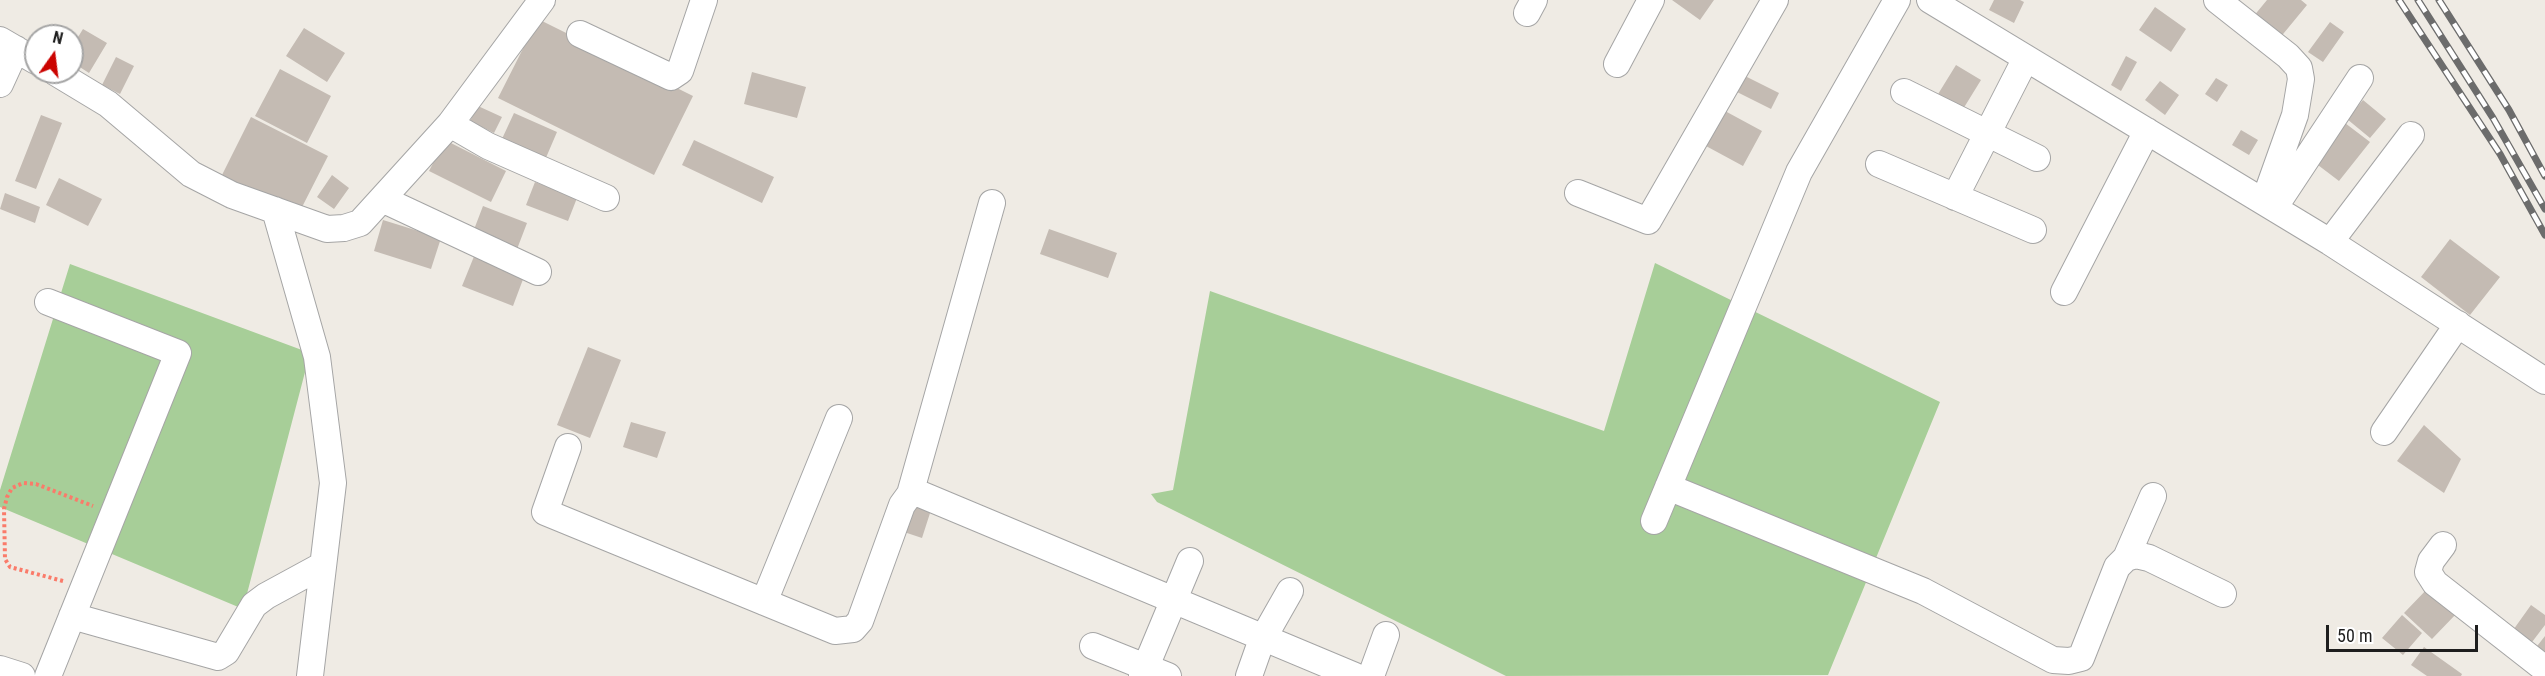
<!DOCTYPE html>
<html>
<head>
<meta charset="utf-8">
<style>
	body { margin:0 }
	#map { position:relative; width:2545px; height:676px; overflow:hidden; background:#efebe4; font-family:"Roboto Condensed",sans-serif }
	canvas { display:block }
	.north { position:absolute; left:24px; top:24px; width:60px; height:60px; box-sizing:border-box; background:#fff; border:2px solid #a5a5a5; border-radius:50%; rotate:14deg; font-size:16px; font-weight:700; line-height:24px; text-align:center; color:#1e1e1e }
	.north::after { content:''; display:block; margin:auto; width:21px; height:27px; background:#cb0300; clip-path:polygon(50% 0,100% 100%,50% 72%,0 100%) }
	.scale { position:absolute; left:2326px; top:625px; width:152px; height:27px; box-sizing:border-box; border:3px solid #1e1e1e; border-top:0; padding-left:8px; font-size:18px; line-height:21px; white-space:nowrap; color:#1e1e1e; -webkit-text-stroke:4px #fff; paint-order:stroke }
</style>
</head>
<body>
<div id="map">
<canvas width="2545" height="676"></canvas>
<div class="north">N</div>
<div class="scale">50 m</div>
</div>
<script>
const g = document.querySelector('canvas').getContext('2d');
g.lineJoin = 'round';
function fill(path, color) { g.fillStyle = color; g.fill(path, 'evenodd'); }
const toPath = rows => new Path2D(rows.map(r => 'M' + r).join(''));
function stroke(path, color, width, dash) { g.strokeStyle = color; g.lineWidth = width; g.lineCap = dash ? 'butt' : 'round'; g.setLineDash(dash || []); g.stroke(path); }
fill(toPath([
	[1655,263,1940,402,1828,675,1506,676,1157,502,1151,494,1173,490,1210,291,1604,431],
	[70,264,310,353,243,609,0,507,0,490]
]), '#a7ce98');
fill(toPath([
	[1672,0,1714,0,1700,20],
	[1994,0,2020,0,2024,2,2014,23,1989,10],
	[2267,0,2301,0,2307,5,2279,39,2253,17],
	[2155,7,2186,29,2171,52,2139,30],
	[538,19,693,96,654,175,498,98],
	[2330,22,2344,32,2323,62,2308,52],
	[304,28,345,53,327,82,286,56],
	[83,29,107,43,89,73,72,62,72,47],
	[2126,56,2137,62,2121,91,2111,85],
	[116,57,134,66,120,94,102,85],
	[1956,65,1981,80,1960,114,1935,99],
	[280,69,331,96,307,143,255,116],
	[752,72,806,87,797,118,744,104],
	[1745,76,1779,93,1771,109,1737,92],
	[2216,78,2228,85,2217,102,2205,94],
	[2160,81,2179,95,2165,115,2145,100],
	[2363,100,2386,119,2370,138,2347,119],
	[478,106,502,117,494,133,470,121],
	[1725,111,1762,131,1743,166,1706,146],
	[514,113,557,132,545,160,501,141],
	[41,115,62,123,36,189,15,181],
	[251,117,328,156,299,213,222,175],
	[2345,123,2370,142,2339,181,2314,162],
	[2241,130,2258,140,2249,155,2232,145],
	[445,140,506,171,491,202,429,171],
	[694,140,774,177,762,203,682,165],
	[332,175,349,188,334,209,317,197],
	[59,178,102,199,88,226,46,205],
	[535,182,577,198,568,221,526,205],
	[5,193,40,207,35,223,0,209],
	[483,206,527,223,514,257,470,240],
	[383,220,441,238,431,269,374,251],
	[1049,229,1117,253,1108,278,1040,254],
	[2450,239,2500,277,2470,315,2421,277],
	[475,254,525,274,513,306,462,286],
	[588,347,621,360,590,438,557,425],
	[631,422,666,432,657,458,623,447],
	[2424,425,2461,459,2444,493,2397,461],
	[910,503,931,510,922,538,901,531],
	[2429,587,2457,613,2432,639,2404,613],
	[2531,605,2545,615,2545,625,2529,646,2511,633],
	[2402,615,2422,633,2403,655,2382,638],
	[2545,636,2545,659,2534,650],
	[2424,647,2462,674,2461,676,2427,676,2411,665]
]), '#c4bbb3');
const minor = toPath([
	[1930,0,2330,242,2545,381],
	[2217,0,2288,56,2299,68,2301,79,2295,115,2264,202],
	[1527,13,1534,0],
	[580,34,671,77,680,71,704,0],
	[0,40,36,61],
	[1617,64,1651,0],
	[55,72,108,104,191,174,232,195,327,229,344,228,360,223,450,124,542,0],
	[0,84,16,49],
	[1904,92,2037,158],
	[450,124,488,146,606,198],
	[1879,164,2033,230],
	[1578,193,1648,221,1775,0],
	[1955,197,2026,58],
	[382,199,538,272],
	[2274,208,2360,78],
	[275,210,317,357,333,483,310,676],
	[2330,242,2411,135],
	[2064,292,2147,131],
	[2384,432,2458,324],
	[568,447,545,512,835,631,853,629,860,621,902,505,910,494,920,494,1355,676],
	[1668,487,1923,591,2053,660,2069,661,2081,658,2117,567,2126,558,2136,555,2149,558,2223,594],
	[910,494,992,203],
	[1654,521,1799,172,1897,0],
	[2443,545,2431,561,2428,572,2435,583,2545,669],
	[2126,558,2153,496],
	[764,602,839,418],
	[72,616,218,657,226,652,254,605,266,596,323,565],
	[1093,646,1168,676],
	[0,669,22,676],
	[48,676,178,353,48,302],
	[1142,676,1190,561],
	[1249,676,1261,642,1290,591],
	[1371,676,1386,635]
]);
stroke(minor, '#a5a5a5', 28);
stroke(toPath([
	[63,581,10,567,5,559,4,509,7,497,12,488,23,483,36,484,93,506]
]), '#fa7b6a', 4, [3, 3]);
stroke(minor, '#fff', 26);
const rail = toPath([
	[2399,0,2500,154,2545,235],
	[2418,0,2493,118,2545,209],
	[2439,0,2509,110,2545,176]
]);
stroke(rail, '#6c6c6c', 7);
stroke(rail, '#fff', 4.5, [14]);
</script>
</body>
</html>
